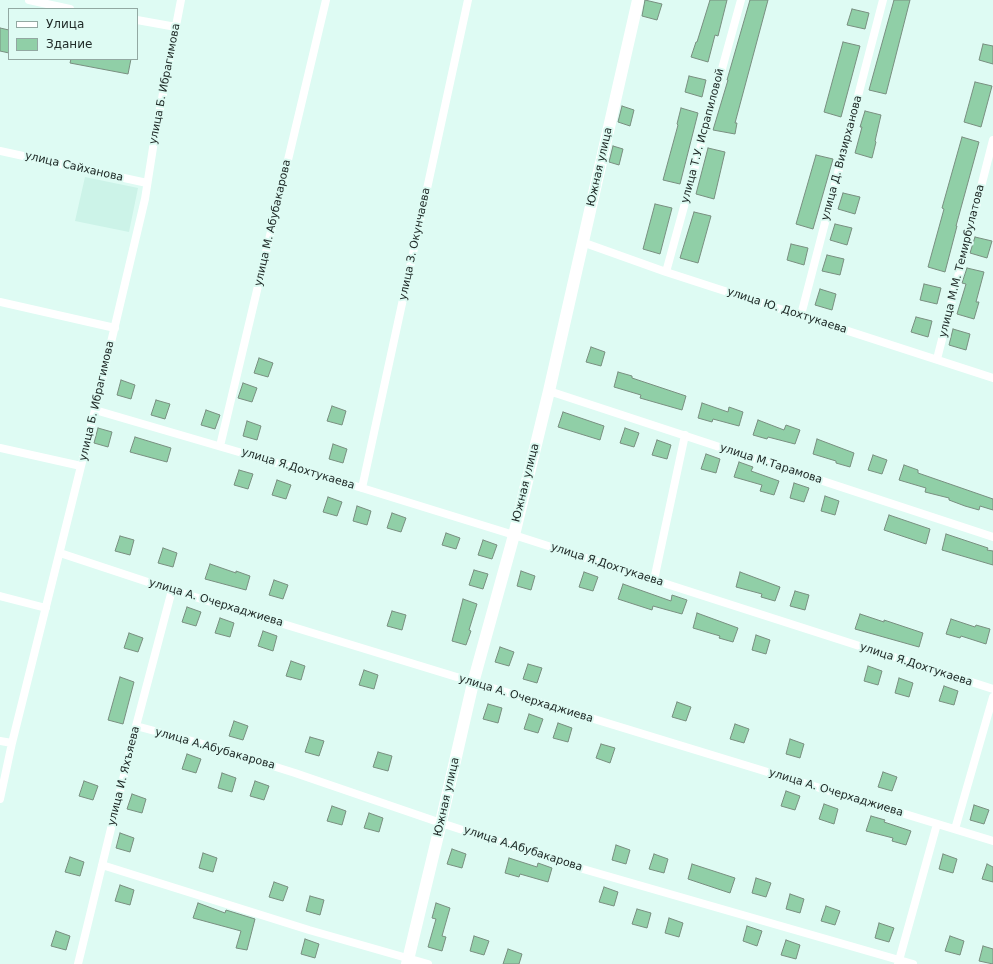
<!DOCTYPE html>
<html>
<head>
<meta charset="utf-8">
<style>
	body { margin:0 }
	#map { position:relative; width:993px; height:964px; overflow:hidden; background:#defbf3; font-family:"DejaVu Sans",sans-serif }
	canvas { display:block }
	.legend { position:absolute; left:8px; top:8px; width:130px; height:52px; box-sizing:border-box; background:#defbf3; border:1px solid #92a8a2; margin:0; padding:5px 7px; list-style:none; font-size:12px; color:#202b28 }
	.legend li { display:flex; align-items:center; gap:8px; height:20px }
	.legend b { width:20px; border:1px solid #92a8a2 }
</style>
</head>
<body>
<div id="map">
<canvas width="993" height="964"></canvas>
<ul class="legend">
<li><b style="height:5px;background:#fff"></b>Улица</li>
<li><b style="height:11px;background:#90cfa7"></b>Здание</li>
</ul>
</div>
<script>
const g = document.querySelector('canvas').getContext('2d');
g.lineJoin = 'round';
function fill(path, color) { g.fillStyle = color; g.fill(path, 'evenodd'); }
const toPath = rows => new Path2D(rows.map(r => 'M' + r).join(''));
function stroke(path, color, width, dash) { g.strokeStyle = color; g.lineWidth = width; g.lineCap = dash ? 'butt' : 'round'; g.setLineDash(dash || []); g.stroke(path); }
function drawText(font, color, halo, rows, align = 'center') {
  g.font = font + ' "DejaVu Sans",sans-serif'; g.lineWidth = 4; g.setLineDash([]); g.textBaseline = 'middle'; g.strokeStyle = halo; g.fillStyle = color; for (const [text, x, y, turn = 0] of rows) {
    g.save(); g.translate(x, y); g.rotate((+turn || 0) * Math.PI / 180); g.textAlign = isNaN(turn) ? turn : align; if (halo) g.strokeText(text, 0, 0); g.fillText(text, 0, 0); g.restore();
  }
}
fill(toPath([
	[85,177,138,188,129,232,75,221]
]), '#ccf3e8');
const building = toPath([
	[645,0,662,4,657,20,642,16,645,0],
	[710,0,727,0,718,36,715,35,708,62,691,57,696,42,697,42,710,0],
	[750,0,768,0,735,123,737,123,735,134,713,130,728,80,727,80,750,0],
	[894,0,910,0,886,94,869,90,894,0],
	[852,9,869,13,865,29,847,25,852,9],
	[0,28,9,30,9,53,0,51,0,28],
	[843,42,860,46,841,117,824,112,843,42],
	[983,44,993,46,993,64,979,60,983,44],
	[71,59,131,59,128,74,70,63,71,59],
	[689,76,706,80,702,97,685,92,689,76],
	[975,82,992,86,981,127,964,122,975,82],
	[622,106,634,110,630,126,618,122,622,106],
	[681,108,698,113,680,184,663,180,678,125,677,124,681,108],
	[865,111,881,115,875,141,876,142,872,158,855,153,862,127,860,127,865,111],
	[962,137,979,142,956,226,957,226,945,272,928,267,944,209,942,208,962,137],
	[613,146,623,149,619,165,609,162,613,146],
	[708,148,725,152,714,199,696,194,708,148],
	[816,155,833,159,813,229,796,224,816,155],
	[843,193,860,197,855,214,838,209,843,193],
	[655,204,672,208,660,254,643,249,655,204],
	[694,212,711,216,698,263,680,258,694,212],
	[835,224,852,228,847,245,830,240,835,224],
	[975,237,992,241,987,258,970,253,975,237],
	[791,244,808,248,804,265,787,260,791,244],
	[827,255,844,259,840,275,822,271,827,255],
	[967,268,984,272,976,302,979,302,974,319,957,314,966,284,962,283,967,268],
	[924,284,941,288,937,304,920,300,924,284],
	[820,289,836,294,832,310,815,305,820,289],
	[916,317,932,321,928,337,911,332,916,317],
	[953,329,970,334,966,350,949,345,953,329],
	[591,347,605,352,601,366,586,362,591,347],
	[259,358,273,363,268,377,254,373,259,358],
	[618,372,632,376,632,378,686,396,682,410,640,398,641,395,614,387,618,372],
	[121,380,135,385,131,399,117,395,121,380],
	[243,383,257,388,252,402,238,398,243,383],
	[156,400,170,404,165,419,151,415,156,400],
	[702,403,728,412,729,407,743,412,739,426,713,419,712,422,698,418,702,403],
	[332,406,346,411,342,425,327,421,332,406],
	[206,410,220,415,215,429,201,425,206,410],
	[563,412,604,426,600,440,558,427,563,412],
	[758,420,784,430,786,425,800,430,795,444,768,437,767,439,753,435,758,420],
	[247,421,261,426,257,440,243,436,247,421],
	[98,428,112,432,108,447,94,443,98,428],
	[625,428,639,433,634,447,620,443,625,428],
	[135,437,171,448,167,462,130,452,135,437],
	[817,439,854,453,850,467,836,463,836,461,813,454,817,439],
	[657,440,671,445,667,459,652,455,657,440],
	[333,444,347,449,343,463,329,459,333,444],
	[706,454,720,459,716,473,701,469,706,454],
	[873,455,887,460,882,474,868,470,873,455],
	[739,462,753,467,751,471,779,481,774,495,760,491,762,485,734,477,739,462],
	[904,465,918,470,918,473,993,499,993,510,980,506,979,510,965,506,949,500,949,498,925,492,926,488,899,480,904,465],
	[239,470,253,474,248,489,234,485,239,470],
	[277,480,291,485,286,499,272,495,277,480],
	[794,483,809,488,804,502,790,498,794,483],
	[825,496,839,501,835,515,821,511,825,496],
	[328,497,342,502,337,516,323,512,328,497],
	[357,506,371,511,367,525,353,521,357,506],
	[392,513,406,518,401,532,387,528,392,513],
	[889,515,930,529,926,544,884,530,889,515],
	[446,533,460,538,456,549,442,545,446,533],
	[946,534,988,548,987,550,993,551,993,565,942,550,946,534],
	[120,536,134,540,130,555,115,551,120,536],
	[483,540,497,545,492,559,478,555,483,540],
	[163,548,177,553,173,567,158,563,163,548],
	[210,564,236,573,236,571,250,576,246,590,205,579,210,564],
	[474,570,488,574,483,589,469,585,474,570],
	[521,571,535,576,531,590,517,586,521,571],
	[584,572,598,577,593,591,579,587,584,572],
	[740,572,780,587,775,601,761,597,762,594,736,587,740,572],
	[274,580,288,585,283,599,269,595,274,580],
	[623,584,671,601,672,595,687,600,682,614,653,606,652,610,618,599,623,584],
	[795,591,809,595,805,610,790,606,795,591],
	[463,599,477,604,469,630,471,631,466,645,452,641,463,599],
	[187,607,201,612,196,626,182,622,187,607],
	[392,611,406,615,402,630,387,626,392,611],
	[697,613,738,628,733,642,719,638,720,636,693,628,697,613],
	[860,614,884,622,884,620,923,633,919,647,855,629,860,614],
	[220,618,234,623,230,637,215,633,220,618],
	[951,619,975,627,976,625,990,629,986,644,961,636,960,638,946,634,951,619],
	[263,631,277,636,273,651,258,646,263,631],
	[129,633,143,638,138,652,124,648,129,633],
	[756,635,770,640,766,654,752,650,756,635],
	[500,647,514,652,509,666,495,662,500,647],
	[291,661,305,666,301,680,286,676,291,661],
	[528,664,542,668,537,683,523,679,528,664],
	[868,666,882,671,878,685,864,681,868,666],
	[364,670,378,675,374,689,359,685,364,670],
	[120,677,134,682,123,724,108,720,120,677],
	[899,678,913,683,909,697,895,693,899,678],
	[944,686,958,691,954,705,939,701,944,686],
	[677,702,691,707,686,721,672,717,677,702],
	[488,704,502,708,498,723,483,719,488,704],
	[529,714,543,719,538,733,524,729,529,714],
	[234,721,248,726,243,740,229,736,234,721],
	[558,723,572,728,568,742,553,738,558,723],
	[735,724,749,729,744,743,730,739,735,724],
	[310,737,324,741,319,756,305,752,310,737],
	[790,739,804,744,800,758,786,754,790,739],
	[601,744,615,748,610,763,596,758,601,744],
	[378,752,392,756,388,771,373,767,378,752],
	[187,754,201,759,196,773,182,769,187,754],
	[883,772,897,777,892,791,878,787,883,772],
	[222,773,236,778,232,792,218,788,222,773],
	[84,781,98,786,93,800,79,796,84,781],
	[255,781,269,786,264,800,250,796,255,781],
	[786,791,800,796,795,810,781,806,786,791],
	[132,794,146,799,142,813,127,809,132,794],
	[824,804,838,809,834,824,819,819,824,804],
	[974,805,989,810,984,824,970,820,974,805],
	[332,806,346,811,342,825,327,821,332,806],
	[369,813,383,818,379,832,364,828,369,813],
	[871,816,885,820,884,822,911,831,906,845,892,841,893,838,866,831,871,816],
	[120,833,134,838,130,852,116,848,120,833],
	[616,845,630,850,626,864,612,860,616,845],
	[452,849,466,854,462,868,447,864,452,849],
	[203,853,217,858,213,872,199,868,203,853],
	[654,854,668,859,664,873,649,869,654,854],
	[943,854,957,859,953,873,939,869,943,854],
	[70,857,84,862,80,876,65,872,70,857],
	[509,858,537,867,538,863,552,868,548,882,520,874,519,877,505,873,509,858],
	[692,864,735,878,730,893,688,879,692,864],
	[987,864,993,867,993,882,982,879,987,864],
	[756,878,771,883,766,897,752,893,756,878],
	[274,882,288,887,283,901,269,897,274,882],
	[120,885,134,890,130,905,115,901,120,885],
	[604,887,618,892,614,906,599,902,604,887],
	[790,894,804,899,800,913,786,909,790,894],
	[310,896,324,900,320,915,306,911,310,896],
	[198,903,225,913,226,910,255,919,247,950,236,948,241,931,193,918,198,903],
	[436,903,450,908,442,936,446,937,442,951,428,947,436,919,432,918,436,903],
	[826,906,840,911,835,925,821,921,826,906],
	[637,909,651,913,647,928,632,924,637,909],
	[669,918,683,923,679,937,665,933,669,918],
	[879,923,894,928,889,942,875,938,879,923],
	[747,926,762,931,757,946,743,941,747,926],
	[56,931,70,936,66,950,51,946,56,931],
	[474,936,489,941,484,955,470,951,474,936],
	[950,936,964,941,960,955,945,951,950,936],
	[305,939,319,944,315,958,301,954,305,939],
	[786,940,800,945,796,959,781,955,786,940],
	[983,946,993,949,993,964,979,961,983,946],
	[508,949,522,954,519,964,503,964,508,949]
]);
fill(building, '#90cfa7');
stroke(building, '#798f80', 1);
stroke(toPath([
	[29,0,70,9],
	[137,20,176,27],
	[0,151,147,183],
	[582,242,666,272,993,378],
	[666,272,741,0],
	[0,302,115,328],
	[801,315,883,0],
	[937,359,993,140],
	[549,391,993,537],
	[95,410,362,488,514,535,993,689],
	[220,446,326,0],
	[0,448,81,466],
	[362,488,468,0],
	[60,553,172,590,993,841],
	[654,580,685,435],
	[0,596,46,608],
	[136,726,203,744,295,773,441,823,583,869,913,964],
	[0,741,12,743],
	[0,799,12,743,95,410,145,199,155,135,181,0],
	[955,829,993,697],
	[102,865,309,930,428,964],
	[78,964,136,726,172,590],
	[898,964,937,824]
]), '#fff', 8);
stroke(toPath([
	[407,964,439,831,473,683,514,535,549,391,638,0]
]), '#fff', 12);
drawText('11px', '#202b28', '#defbf3', [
	["улица Б. Ибрагимова",165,84,-79],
	["улица Т.У. Исрапиловой",703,136,-75],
	["улица Д. Визирханова",842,158,-75],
	["улица Сайханова",74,167,13],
	["Южная улица",600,167,-77],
	["улица М. Абубакарова",273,223,-77],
	["улица З. Окунчаева",415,244,-78],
	["улица М.М. Темирбулатова",962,261,-76],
	["улица Ю. Дохтукаева",787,311,18],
	["улица Б. Ибрагимова",97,401,-77],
	["улица М.Тарамова",771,464,18],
	["улица Я.Дохтукаева",298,469,17],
	["Южная улица",526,483,-76],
	["улица Я.Дохтукаева",607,565,18],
	["улица А. Очерхаджиева",216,603,17],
	["улица Я.Дохтукаева",916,665,18],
	["улица А. Очерхаджиева",526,699,17],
	["улица А.Абубакарова",215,749,16],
	["улица И. Яхъяева",124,776,-76],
	["улица А. Очерхаджиева",836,793,17],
	["Южная улица",447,797,-77],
	["улица А.Абубакарова",523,849,18]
]);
</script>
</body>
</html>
